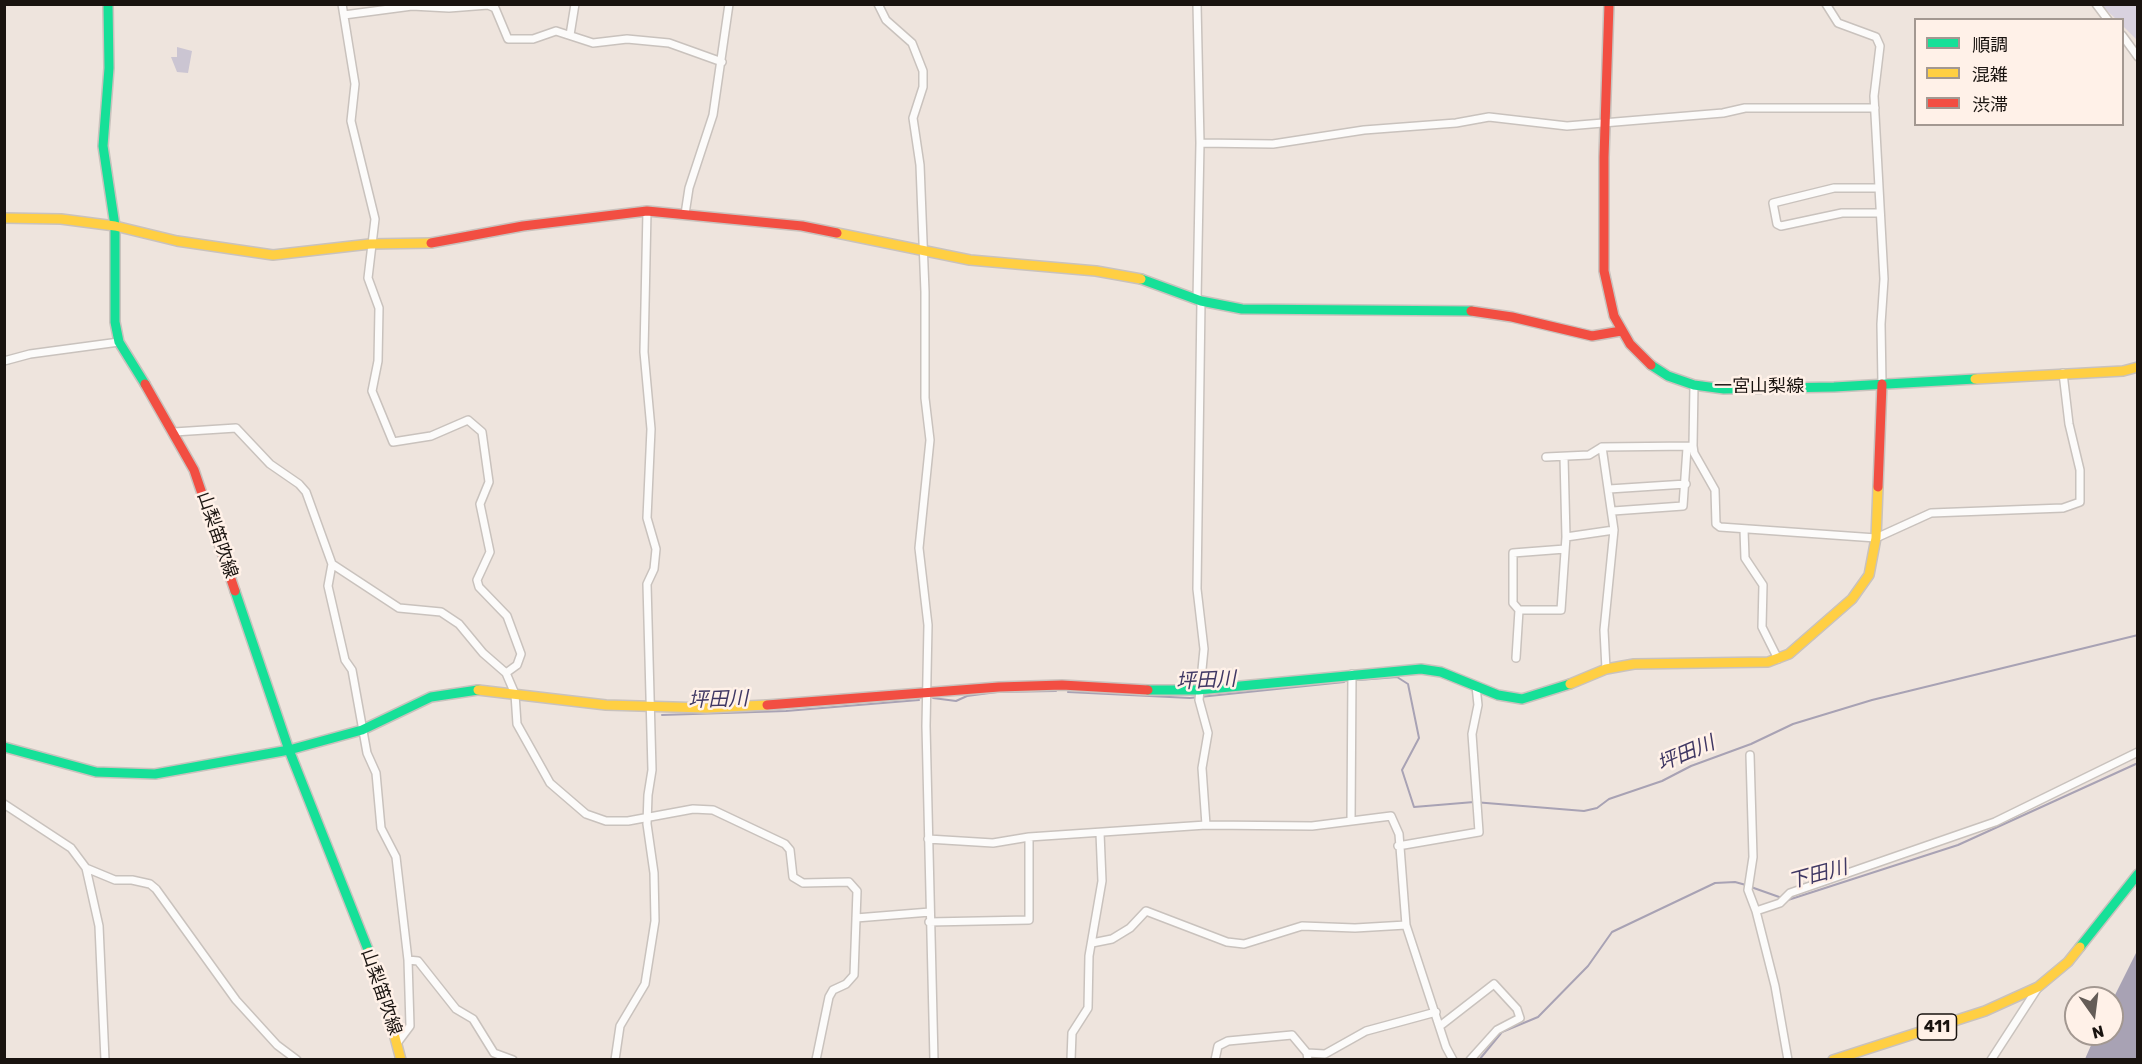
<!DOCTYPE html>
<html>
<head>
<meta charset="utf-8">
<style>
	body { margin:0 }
	#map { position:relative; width:2142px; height:1064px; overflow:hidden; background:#eee4dd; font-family:Rubik,"Noto Sans JP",sans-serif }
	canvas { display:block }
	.frame { position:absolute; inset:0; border:6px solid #19130f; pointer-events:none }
	.legend { position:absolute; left:1914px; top:18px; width:210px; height:108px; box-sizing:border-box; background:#fff1e8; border:2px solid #a39891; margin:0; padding:8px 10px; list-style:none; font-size:18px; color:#19130f }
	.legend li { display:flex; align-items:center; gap:12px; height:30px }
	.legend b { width:30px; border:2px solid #a39891 }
	.north { position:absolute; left:2064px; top:986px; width:60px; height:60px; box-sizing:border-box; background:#fff1e8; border:2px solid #a39891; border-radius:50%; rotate:166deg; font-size:16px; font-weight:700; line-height:24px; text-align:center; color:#19130f }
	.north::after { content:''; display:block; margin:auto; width:21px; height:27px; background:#645c57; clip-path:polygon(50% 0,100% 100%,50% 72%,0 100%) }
</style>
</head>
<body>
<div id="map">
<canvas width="2142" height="1064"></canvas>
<div class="frame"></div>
<ul class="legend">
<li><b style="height:8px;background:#16e098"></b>順調</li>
<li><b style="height:8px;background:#ffcf43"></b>混雑</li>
<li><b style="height:8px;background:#f24e42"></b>渋滞</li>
</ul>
<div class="north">N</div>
</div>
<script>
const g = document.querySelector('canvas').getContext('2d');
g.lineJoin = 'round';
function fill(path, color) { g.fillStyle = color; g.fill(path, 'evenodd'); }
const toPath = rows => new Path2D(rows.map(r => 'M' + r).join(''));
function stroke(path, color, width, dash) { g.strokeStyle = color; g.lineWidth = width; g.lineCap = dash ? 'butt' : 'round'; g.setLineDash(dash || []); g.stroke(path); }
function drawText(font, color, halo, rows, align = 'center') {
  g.font = font + ' Rubik,"Noto Sans JP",sans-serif'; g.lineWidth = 5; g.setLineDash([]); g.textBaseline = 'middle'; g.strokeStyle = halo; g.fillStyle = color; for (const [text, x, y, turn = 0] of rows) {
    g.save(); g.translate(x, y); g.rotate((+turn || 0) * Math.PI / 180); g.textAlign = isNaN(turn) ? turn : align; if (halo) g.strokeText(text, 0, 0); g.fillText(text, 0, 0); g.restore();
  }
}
fill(toPath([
	[2101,5,2137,5,2137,40,2123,26,2122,20,2116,19]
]), '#d9d2df');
fill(toPath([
	[177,47,192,51,188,73,177,72,171,57,177,57]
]), '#cbc5d2');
fill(toPath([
	[2137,951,2137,1059,2085,1059,2096,1034,2112,1034,2112,1001]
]), '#a8a2b4');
stroke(toPath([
	[1359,680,1397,677,1408,684,1419,738,1402,770,1414,807,1474,802,1584,811,1597,808,1609,799,1662,781,1691,766,1751,744,1793,724,1872,700,2138,635],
	[1068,692,1190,698,1344,682],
	[933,698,956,701,967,696,997,692,1056,691],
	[662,715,786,711,919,700],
	[1751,887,1782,898],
	[1788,900,1958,845,2138,763],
	[1479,1060,1502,1032,1538,1017,1588,966,1612,932,1715,883,1735,882,1746,885]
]), '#a8a2b4', 2);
const street = toPath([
	[342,4,355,84,351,121,375,219,368,278,379,308,378,361,372,391,393,442,431,436,468,420,482,432,489,482,480,504,490,552,477,580,479,587,507,616,521,654,517,665,506,673],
	[878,4,886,20,912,43,923,71,923,87,913,118,920,165,925,292,925,398,930,440,919,548,928,625,926,726,934,1060],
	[1197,4,1200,143,1197,300],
	[1826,4,1838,23,1876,37,1880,46,1874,96,1884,279,1881,324,1882,384],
	[2096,4,2108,20],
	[344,15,412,6,449,8,488,5,495,8,508,39,533,39,556,31,593,43,627,39,669,43,722,62],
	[570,35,575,4],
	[2122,35,2138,57],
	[1200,143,1273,144,1364,130,1456,123,1489,117,1567,126,1723,113,1745,108,1875,108],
	[1879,188,1834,188,1773,203,1777,224,1781,226,1842,213,1880,213],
	[685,214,689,188,713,115,729,4],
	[1201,301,1197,589,1204,649,1199,700,1208,733,1202,768,1206,825],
	[4,361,30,354,119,342],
	[174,432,236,428,270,464,299,484,306,492,332,564,328,586,345,660,352,670,367,753,376,773,381,828,396,857,408,960,410,1026,398,1042],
	[1693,446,1694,453,1715,490,1716,524,1720,527,1876,538,1931,513,2063,508,2080,502,2080,470,2069,424,2063,373],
	[1602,447,1614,530,1604,630,1606,669],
	[1546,457,1589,455,1602,447,1693,446,1694,385],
	[1609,489,1686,484],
	[1613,511,1683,506,1687,448],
	[1744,530,1745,558,1763,585,1762,627,1778,659],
	[1566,537,1614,530],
	[332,564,399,608,441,612,459,624,483,653,506,673,515,694,517,724,550,783,586,814,606,821,628,821,693,809,713,810,785,844,790,850,793,877,803,883,849,882,857,891,854,975,846,984,833,990,829,997,816,1060],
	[1519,610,1561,610,1566,537,1564,457],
	[1516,658,1519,610,1513,603,1513,553,1565,549],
	[1750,755,1753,857,1748,890,1756,911],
	[4,804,71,848,86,868,99,926,105,1060],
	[1351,821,1352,674],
	[928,839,993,843,1029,837,1206,825,1312,826,1391,816,1399,834,1406,925,1446,1047,1453,1060],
	[1398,846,1479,832,1472,734,1478,705,1476,686],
	[86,868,115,880,132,880,150,884,156,889,236,1000,277,1045,297,1060],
	[856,918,930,912],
	[929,922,1029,920,1029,837],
	[1092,943,1112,939,1130,928,1146,911,1227,942,1244,944,1302,926,1355,928,1406,925],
	[408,960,418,961,456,1009,473,1019,494,1053,513,1060],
	[1440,1026,1494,984,1517,1009,1520,1018,1497,1030,1470,1060],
	[1307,1053,1325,1054,1366,1031,1436,1012],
	[615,1060,620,1026,645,984,655,921,654,873,647,824,648,795,652,770,647,584,654,569,656,549,647,518,651,429,644,352,647,211],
	[1071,1060,1072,1033,1088,1008,1089,956,1102,881,1100,833],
	[1215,1060,1218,1046,1228,1041,1292,1035,1307,1053,1308,1060],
	[1788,1060,1775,986,1756,911,1780,903,1790,893,1995,822,2138,752],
	[1991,1060,2037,989]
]);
const fast = toPath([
	[108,4,109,68,103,146,115,226,115,322,119,342,145,384],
	[1141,279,1201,301,1242,309,1471,311],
	[1651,365,1668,376,1694,385,1724,389,1834,387,1975,379],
	[235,591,289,750,369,952],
	[1148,690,1198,690,1421,669,1441,672,1498,695,1522,699,1570,684],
	[4,747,96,772,155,774,289,750,362,730,431,697,478,690],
	[2080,947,2138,874]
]);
const slow = toPath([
	[4,218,61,219,115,226,177,241,273,255,370,244,431,243],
	[837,233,970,260,1096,271,1141,279],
	[1975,379,2123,371,2138,367],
	[1570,684,1606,669,1634,664,1768,662,1789,654,1852,599,1869,575,1876,538,1878,487],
	[478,690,606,705,706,708,767,705],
	[369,952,380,981,401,1060],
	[1833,1060,1985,1011,2038,987,2068,962,2080,947]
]);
const jam = toPath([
	[1609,4,1604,157,1604,271,1614,316,1630,344,1651,365],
	[431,243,523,226,647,211,802,226,837,233],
	[1471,311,1512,317,1592,336,1621,331],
	[145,384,194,470,235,591],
	[1878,487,1882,384],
	[767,705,999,687,1062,685,1148,690]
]);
stroke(street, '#c9c2bd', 10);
stroke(fast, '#c9c2bd', 12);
stroke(slow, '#c9c2bd', 12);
stroke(jam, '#c9c2bd', 12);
stroke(street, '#fcfbfa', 7);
stroke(fast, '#16e098', 9);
stroke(slow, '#ffcf43', 9);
stroke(jam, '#f24e42', 9);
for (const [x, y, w] of [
	[1937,1027,39]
]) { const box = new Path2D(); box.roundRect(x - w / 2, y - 13, w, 26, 4.5); g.fillStyle = '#fff1e8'; g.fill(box); stroke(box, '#19130f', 1.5); }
drawText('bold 16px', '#19130f', null, [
	["411",1937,1027]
]);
drawText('18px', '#19130f', '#fff1e8', [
	["一宮山梨線",1759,387],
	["山梨笛吹線",217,535,71],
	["山梨笛吹線",381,992,71]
]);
drawText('italic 20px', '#403864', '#fff1e8', [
	["坪田川",1206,681,-3],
	["坪田川",718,700,-2],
	["坪田川",1686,754,-23],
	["下田川",1818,875,-15]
]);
</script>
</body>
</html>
